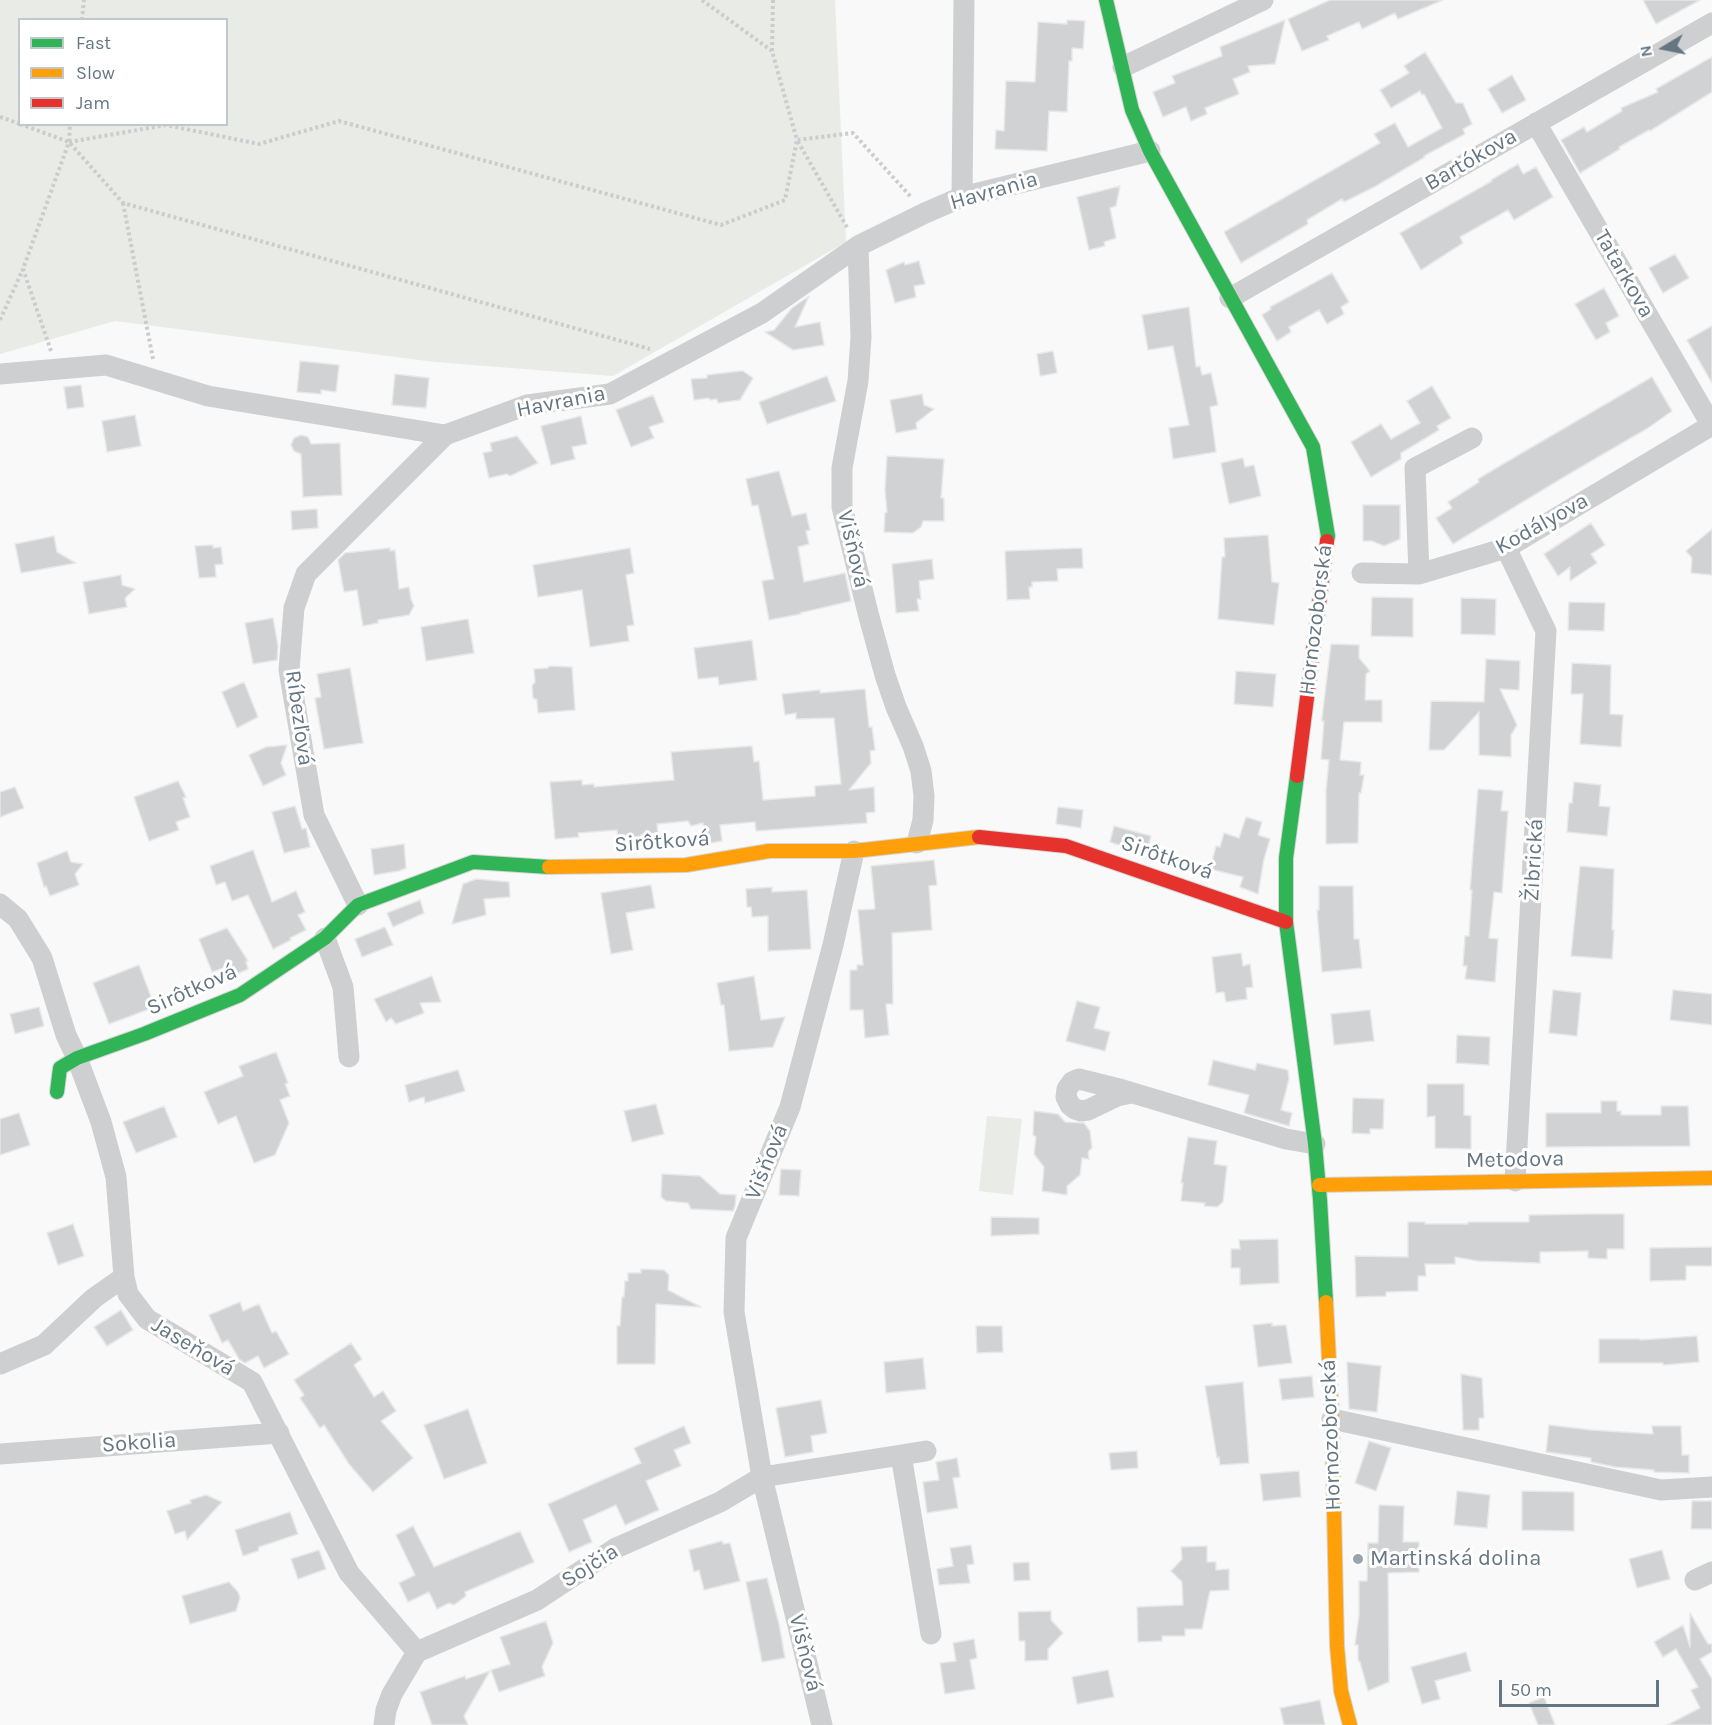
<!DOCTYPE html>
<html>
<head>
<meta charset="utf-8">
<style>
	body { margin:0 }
	#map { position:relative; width:1712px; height:1725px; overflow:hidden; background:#f9f9f9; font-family:Karla,sans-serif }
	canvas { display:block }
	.legend { position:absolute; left:18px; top:18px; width:210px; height:108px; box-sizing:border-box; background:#fff; border:2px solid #c1c8cd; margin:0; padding:8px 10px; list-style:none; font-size:18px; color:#657683 }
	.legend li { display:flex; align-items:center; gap:12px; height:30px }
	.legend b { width:30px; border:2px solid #c1c8cd }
	.north { position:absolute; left:1634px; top:18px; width:60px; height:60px; -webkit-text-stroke:4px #fff; paint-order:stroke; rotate:260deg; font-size:16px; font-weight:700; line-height:24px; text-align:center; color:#657683 }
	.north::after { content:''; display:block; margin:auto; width:21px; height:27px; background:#657683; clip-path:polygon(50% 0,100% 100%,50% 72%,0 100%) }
	.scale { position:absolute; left:1499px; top:1680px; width:160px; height:27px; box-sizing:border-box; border:3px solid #657683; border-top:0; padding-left:8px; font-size:18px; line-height:21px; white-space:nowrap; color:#657683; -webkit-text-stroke:4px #fff; paint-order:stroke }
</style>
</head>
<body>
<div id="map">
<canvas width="1712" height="1725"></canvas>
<ul class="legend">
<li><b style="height:8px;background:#30b455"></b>Fast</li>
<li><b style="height:8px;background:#ff9f0a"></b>Slow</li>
<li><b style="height:8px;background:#e5322d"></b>Jam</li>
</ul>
<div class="north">N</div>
<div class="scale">50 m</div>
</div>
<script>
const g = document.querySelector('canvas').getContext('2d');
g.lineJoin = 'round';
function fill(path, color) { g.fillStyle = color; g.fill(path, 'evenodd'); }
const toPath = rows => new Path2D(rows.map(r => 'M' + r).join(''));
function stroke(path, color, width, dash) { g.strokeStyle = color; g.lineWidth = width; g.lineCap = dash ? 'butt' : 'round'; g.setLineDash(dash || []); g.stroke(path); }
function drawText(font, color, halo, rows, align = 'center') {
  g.font = font + ' Karla,sans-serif'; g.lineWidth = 6; g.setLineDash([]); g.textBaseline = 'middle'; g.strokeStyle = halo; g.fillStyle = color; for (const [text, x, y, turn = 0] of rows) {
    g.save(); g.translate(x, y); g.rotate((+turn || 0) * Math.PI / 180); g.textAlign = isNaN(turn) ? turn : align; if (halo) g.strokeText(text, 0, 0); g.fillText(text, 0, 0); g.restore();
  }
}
fill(toPath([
	[0,0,835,0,846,242,613,376,435,362,115,321,0,354],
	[20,20,226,20,226,124,20,124],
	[987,1116,1022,1119,1013,1195,979,1191]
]), '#e8ebe6');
const building = toPath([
	[1330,0,1443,0,1398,19,1395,13,1362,29,1359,22,1327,36,1329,40,1302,51,1288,19,1330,0],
	[1643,0,1700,0,1656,24,1643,0],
	[1067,20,1085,21,1083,49,1072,48,1072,61,1069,61,1067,112,1049,111,1047,151,995,149,996,130,1004,131,1006,81,1035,82,1038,22,1067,24,1067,20],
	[1285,20,1275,64,1248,66,1250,72,1233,79,1239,94,1205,108,1207,114,1191,121,1186,107,1163,117,1153,92,1175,83,1172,76,1222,56,1220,47,1285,20],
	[1425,52,1456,103,1463,103,1472,124,1463,129,1465,134,1424,156,1425,157,1376,186,1344,202,1342,199,1307,220,1308,224,1241,263,1224,232,1380,143,1374,134,1395,123,1408,147,1442,128,1424,94,1422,95,1420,91,1391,108,1380,90,1409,73,1404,66,1425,52],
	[1712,57,1712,92,1650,131,1649,130,1619,147,1620,149,1580,173,1561,140,1584,127,1587,132,1622,111,1621,108,1658,92,1656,89,1712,57],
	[1512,75,1526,100,1502,113,1488,89,1512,75],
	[1518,164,1523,174,1536,167,1553,197,1514,220,1508,210,1460,237,1463,243,1421,270,1400,233,1492,181,1491,180,1518,164],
	[1120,186,1116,206,1110,208,1116,238,1104,242,1105,246,1089,250,1077,197,1120,186],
	[1675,254,1689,278,1663,293,1649,268,1675,254],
	[919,261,925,284,914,286,916,297,895,303,886,270,904,262,905,265,919,261],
	[1332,273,1349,302,1341,307,1344,314,1327,324,1319,310,1289,327,1291,332,1277,341,1262,315,1271,309,1270,307,1332,273],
	[1604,288,1619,316,1606,323,1610,332,1596,340,1575,304,1604,288],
	[809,296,795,327,820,322,824,345,793,350,765,332,774,330,792,308,809,296],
	[1189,307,1196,367,1200,366,1202,375,1211,373,1218,405,1210,407,1216,452,1173,459,1169,428,1189,425,1173,346,1148,350,1142,315,1189,307],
	[1712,326,1712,383,1687,340,1712,326],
	[1053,351,1057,373,1040,376,1037,354,1053,351],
	[300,361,339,365,336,392,321,390,321,394,297,392,300,361],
	[740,371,743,371,753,378,740,400,718,403,717,399,710,400,709,398,694,400,691,379,707,378,707,375,740,371],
	[395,374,429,378,426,408,392,405,395,374],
	[827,376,836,401,767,424,759,402,827,376],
	[1652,377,1672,411,1648,428,1574,471,1453,544,1436,518,1452,508,1448,502,1479,482,1478,479,1503,464,1652,377],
	[81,385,84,407,67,409,64,387,81,385],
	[1432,386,1451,418,1437,426,1439,430,1401,453,1401,459,1371,477,1351,442,1381,424,1391,439,1420,423,1407,401,1432,386],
	[922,394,924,405,934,409,916,423,917,429,896,433,890,400,922,394],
	[653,395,664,422,649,427,654,438,631,447,616,410,653,395],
	[135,415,141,446,107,452,102,421,135,415],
	[581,416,587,444,572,447,575,459,551,465,541,426,581,416],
	[301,435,308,437,311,444,340,443,342,495,303,497,301,454,294,451,291,445,294,438,301,435],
	[517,436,538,463,510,476,507,474,489,478,483,453,492,451,490,443,517,436],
	[887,456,944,459,941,498,944,498,944,521,923,521,921,527,913,533,884,532,885,513,887,512,885,490,887,456],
	[1243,458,1245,467,1254,465,1261,496,1229,504,1221,463,1243,458],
	[779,471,792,516,806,513,810,530,806,531,809,544,798,547,804,582,845,573,851,601,800,613,801,614,769,620,762,581,774,579,758,505,752,506,746,479,779,471],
	[1363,505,1400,505,1400,539,1384,546,1372,541,1363,541,1363,505],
	[317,509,318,528,292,530,291,511,317,509],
	[1591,523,1605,545,1591,554,1597,563,1570,581,1570,567,1558,576,1544,554,1591,523],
	[1712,529,1712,575,1691,573,1692,558,1686,551,1712,529],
	[1268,535,1272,582,1279,583,1274,625,1218,619,1222,557,1225,557,1224,538,1268,535],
	[54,536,57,552,76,563,21,573,15,544,54,536],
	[213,545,213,548,221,547,223,564,215,565,216,577,199,578,195,546,213,545],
	[390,548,390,551,395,550,399,589,409,587,411,599,414,606,409,615,378,620,378,623,363,626,357,590,344,592,338,560,345,553,390,548],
	[630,548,634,573,626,575,634,625,627,626,629,641,590,647,582,590,538,597,533,565,630,548],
	[1082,548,1083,568,1057,569,1058,581,1032,582,1032,587,1029,587,1030,599,1007,600,1005,551,1082,548],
	[932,559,934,579,919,581,921,599,917,599,919,611,896,613,892,564,932,559],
	[121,575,122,585,135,589,125,598,127,607,89,614,83,582,121,575],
	[1372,597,1413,598,1413,637,1371,636,1372,597],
	[1461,598,1496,599,1495,635,1461,634,1461,598],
	[1569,602,1605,603,1604,631,1568,630,1569,602],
	[273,618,278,646,277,660,253,664,245,623,273,618],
	[468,619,474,653,426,661,421,627,468,619],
	[752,640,757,680,719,685,718,677,698,679,694,648,752,640],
	[1331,644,1359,645,1359,658,1370,671,1366,674,1365,700,1382,700,1382,722,1344,722,1340,760,1361,762,1360,775,1364,775,1361,793,1359,793,1358,843,1326,844,1326,791,1329,760,1321,759,1324,721,1322,721,1322,718,1331,644],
	[1486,659,1520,661,1519,690,1500,689,1517,725,1511,735,1511,757,1479,755,1479,712,1444,750,1429,750,1431,701,1484,702,1486,659],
	[1572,663,1611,665,1610,714,1623,715,1621,747,1580,744,1583,694,1571,694,1572,663],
	[549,666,572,667,575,710,538,713,537,700,533,698,532,686,535,682,534,669,548,668,549,666],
	[350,668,363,743,324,749,315,698,321,697,317,674,350,668],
	[1236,671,1276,674,1273,707,1234,704,1236,671],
	[244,682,258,717,237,728,222,692,244,682],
	[865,689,869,727,872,727,875,750,870,751,871,763,849,790,874,787,875,812,866,813,867,823,756,831,755,822,720,825,722,841,705,844,703,823,691,826,688,821,657,824,658,834,641,835,642,839,618,842,617,830,578,833,579,837,555,839,550,782,582,780,582,785,594,784,594,787,674,780,671,752,752,746,754,762,759,761,763,800,815,796,815,786,841,784,834,718,796,719,796,713,785,715,782,694,820,690,820,693,865,689],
	[287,745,281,763,286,775,263,786,249,755,266,747,287,745],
	[178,781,186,797,183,798,190,817,176,822,179,830,149,841,134,797,178,781],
	[1574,782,1601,785,1599,806,1610,807,1607,836,1567,832,1569,803,1572,803,1574,782],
	[15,787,24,808,0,817,0,792,15,787],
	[1478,789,1503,791,1501,811,1508,811,1502,893,1494,892,1489,938,1498,939,1495,982,1465,979,1467,966,1463,966,1465,936,1469,936,1472,890,1470,890,1478,789],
	[295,806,302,829,306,828,310,847,284,853,272,812,295,806],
	[1058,807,1083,810,1081,828,1056,824,1058,807],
	[1246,817,1262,822,1258,835,1270,839,1264,859,1258,894,1240,887,1243,877,1210,869,1216,846,1220,847,1224,833,1239,838,1246,817],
	[1114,826,1151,836,1146,854,1110,842,1114,826],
	[404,844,406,868,399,871,374,875,371,849,404,844],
	[253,850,272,902,296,891,305,912,298,915,306,930,290,938,291,940,273,949,248,895,232,901,225,882,216,885,210,866,253,850],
	[67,851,71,862,83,864,75,874,79,885,50,896,46,886,44,887,37,863,67,851],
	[934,860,937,885,929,886,932,930,892,933,893,1004,886,1004,889,1035,865,1038,863,1010,850,1010,850,970,857,970,857,965,863,965,858,910,875,909,871,866,934,860],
	[1580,866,1614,869,1612,930,1614,930,1612,959,1571,956,1580,866],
	[476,879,509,882,510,897,484,899,486,915,452,924,463,884,476,879],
	[651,885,655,908,626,913,633,950,611,954,601,893,651,885],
	[1319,886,1353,886,1354,939,1359,939,1362,968,1322,972,1317,910,1319,910,1319,886],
	[772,887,772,892,807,890,811,949,768,951,768,916,752,917,751,907,747,907,746,889,772,887],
	[420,900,424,913,393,927,387,913,420,900],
	[385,927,393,945,362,957,355,939,385,927],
	[227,928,248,961,246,962,248,969,228,978,224,968,212,972,199,939,227,928],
	[1241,953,1243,966,1250,964,1253,987,1246,988,1247,999,1226,1002,1224,992,1216,993,1212,957,1241,953],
	[139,965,155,1007,109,1024,93,983,139,965],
	[432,976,441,1002,420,1003,424,1013,396,1024,391,1018,386,1022,374,999,432,976],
	[754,976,761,1020,785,1017,773,1047,729,1051,724,1005,721,1005,717,983,754,976],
	[1553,990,1581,993,1577,1036,1549,1033,1553,990],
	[1673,990,1712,994,1712,1025,1670,1020,1673,990],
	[1077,1001,1100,1007,1094,1028,1110,1032,1105,1051,1066,1041,1077,1001],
	[39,1007,44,1026,15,1034,10,1014,39,1007],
	[1370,1010,1374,1041,1334,1045,1331,1014,1370,1010],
	[1457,1035,1490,1037,1489,1065,1456,1063,1457,1035],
	[276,1052,288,1083,285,1084,290,1096,280,1100,289,1123,275,1155,254,1163,236,1116,218,1124,204,1092,243,1076,239,1066,276,1052],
	[1213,1060,1255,1070,1257,1063,1288,1070,1289,1079,1281,1110,1292,1113,1289,1126,1244,1113,1249,1095,1208,1085,1213,1060],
	[458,1070,465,1091,425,1103,424,1097,409,1102,405,1085,458,1070],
	[1427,1084,1464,1084,1464,1115,1471,1116,1471,1149,1435,1148,1435,1116,1427,1117,1427,1084],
	[1353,1098,1384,1099,1383,1129,1370,1129,1370,1134,1352,1133,1353,1098],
	[1601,1101,1617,1101,1617,1111,1621,1111,1621,1115,1661,1115,1661,1106,1688,1106,1690,1146,1546,1147,1546,1113,1601,1113,1601,1101],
	[656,1104,664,1134,632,1142,624,1111,656,1104],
	[164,1106,177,1137,136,1153,123,1122,164,1106],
	[1034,1111,1058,1114,1065,1122,1084,1123,1090,1131,1092,1148,1088,1152,1089,1159,1082,1158,1080,1175,1067,1186,1067,1195,1042,1191,1044,1167,1034,1154,1036,1137,1033,1135,1034,1111],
	[19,1113,30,1145,0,1155,0,1119,19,1113],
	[1188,1137,1217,1141,1214,1164,1227,1166,1223,1202,1217,1207,1204,1206,1205,1203,1181,1201,1183,1183,1181,1183,1188,1137],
	[781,1169,801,1170,799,1196,779,1195,781,1169],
	[662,1174,700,1176,720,1194,736,1195,735,1206,733,1211,691,1209,688,1203,666,1201,661,1197,662,1174],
	[1593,1214,1624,1214,1624,1249,1607,1249,1607,1259,1588,1258,1588,1251,1540,1252,1540,1263,1478,1261,1455,1257,1455,1264,1425,1264,1426,1276,1418,1276,1418,1291,1386,1292,1386,1296,1356,1297,1355,1256,1408,1257,1408,1222,1425,1222,1425,1224,1468,1224,1468,1222,1529,1222,1529,1215,1593,1214],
	[991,1217,1039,1218,1039,1234,991,1236,991,1217],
	[73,1224,84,1256,58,1265,47,1233,73,1224],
	[1278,1239,1279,1283,1240,1285,1240,1268,1231,1268,1231,1249,1240,1249,1239,1240,1278,1239],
	[1712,1247,1712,1266,1686,1266,1686,1280,1650,1281,1650,1248,1712,1247],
	[641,1269,664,1270,669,1275,668,1290,701,1307,656,1304,655,1364,617,1364,617,1326,620,1326,622,1297,624,1297,625,1281,628,1281,628,1273,641,1273,641,1269],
	[240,1302,243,1311,259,1304,272,1333,276,1331,289,1354,264,1368,258,1356,245,1363,239,1359,228,1340,222,1343,209,1315,240,1302],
	[121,1310,133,1330,107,1346,94,1327,121,1310],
	[1272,1323,1272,1326,1286,1325,1292,1363,1258,1367,1253,1325,1272,1323],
	[976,1326,1002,1326,1003,1352,977,1353,976,1326],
	[1697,1336,1699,1362,1663,1365,1663,1363,1599,1363,1599,1339,1640,1339,1640,1340,1697,1336],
	[351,1343,362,1359,354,1365,374,1397,383,1391,396,1411,381,1421,413,1458,373,1492,349,1464,324,1425,320,1428,300,1398,304,1395,294,1380,351,1343],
	[923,1358,926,1389,886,1393,884,1362,923,1358],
	[1347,1362,1381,1366,1377,1412,1349,1409,1347,1362],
	[1461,1374,1482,1378,1484,1418,1479,1418,1479,1430,1463,1430,1461,1374],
	[1312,1376,1314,1397,1282,1400,1279,1379,1312,1376],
	[1243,1382,1249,1463,1220,1465,1219,1457,1217,1458,1205,1386,1243,1382],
	[821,1400,827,1433,811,1436,813,1452,785,1457,776,1408,821,1400],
	[468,1409,487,1463,444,1479,424,1425,468,1409],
	[1549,1425,1591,1430,1653,1434,1652,1426,1681,1426,1682,1455,1689,1455,1689,1473,1654,1472,1654,1470,1615,1467,1591,1462,1591,1458,1546,1452,1549,1425],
	[684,1426,691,1443,674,1450,681,1466,646,1481,659,1510,625,1525,616,1505,583,1520,592,1542,569,1552,548,1504,641,1463,634,1448,684,1426],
	[1369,1441,1391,1448,1376,1491,1355,1483,1369,1441],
	[1137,1451,1138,1468,1111,1470,1109,1453,1137,1451],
	[957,1458,960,1477,953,1478,958,1508,927,1513,923,1482,939,1480,936,1462,957,1458],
	[1299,1471,1301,1497,1263,1501,1260,1474,1299,1471],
	[1457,1491,1490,1495,1487,1528,1454,1525,1457,1491],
	[1522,1491,1574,1492,1574,1531,1522,1530,1522,1491],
	[206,1495,222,1502,187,1540,185,1531,175,1534,167,1511,191,1503,190,1500,206,1495],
	[1692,1501,1712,1501,1712,1529,1691,1529,1692,1501],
	[1379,1505,1404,1506,1403,1542,1419,1542,1419,1572,1388,1573,1389,1682,1368,1691,1360,1662,1358,1660,1358,1645,1355,1645,1359,1615,1359,1581,1367,1581,1368,1543,1378,1543,1379,1505],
	[290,1512,298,1534,259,1547,258,1551,243,1556,235,1530,290,1512],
	[413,1526,434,1567,520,1531,534,1562,465,1592,466,1596,454,1605,449,1603,437,1609,429,1592,408,1602,399,1583,415,1575,396,1535,413,1526],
	[722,1541,723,1544,730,1543,740,1581,704,1590,699,1570,694,1572,689,1550,722,1541],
	[971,1545,974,1564,967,1565,970,1583,939,1585,937,1569,953,1566,950,1548,971,1545],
	[1207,1546,1207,1562,1216,1562,1216,1570,1229,1569,1229,1590,1210,1591,1202,1629,1185,1629,1185,1636,1162,1636,1162,1641,1138,1642,1137,1607,1183,1605,1182,1582,1171,1571,1182,1559,1181,1547,1207,1546],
	[319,1550,326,1569,298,1579,291,1559,319,1550],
	[1662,1550,1670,1579,1637,1588,1629,1559,1662,1550],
	[1029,1562,1030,1580,1014,1581,1013,1563,1029,1562],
	[767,1578,779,1624,785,1658,762,1662,746,1582,767,1578],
	[229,1582,238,1592,240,1598,236,1611,190,1624,182,1596,229,1582],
	[1051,1611,1051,1620,1063,1633,1048,1649,1048,1660,1025,1661,1025,1641,1019,1641,1018,1612,1051,1611],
	[1690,1613,1708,1644,1712,1644,1712,1652,1700,1659,1712,1679,1712,1725,1667,1725,1700,1708,1691,1690,1698,1687,1676,1649,1663,1657,1654,1642,1683,1625,1690,1647,1690,1613],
	[546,1621,553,1643,542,1667,545,1676,499,1692,491,1670,510,1664,500,1637,546,1621],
	[974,1639,977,1658,970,1660,975,1689,945,1694,940,1663,956,1661,953,1643,974,1639],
	[1466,1652,1471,1671,1435,1681,1440,1699,1422,1704,1411,1667,1466,1652],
	[1108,1670,1114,1697,1077,1704,1072,1677,1108,1670],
	[490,1671,464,1716,468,1725,432,1725,420,1692,465,1676,466,1679,490,1671],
	[1544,1697,1555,1725,1538,1725,1529,1703,1544,1697],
	[1320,1700,1325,1725,1284,1725,1280,1708,1320,1700]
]);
fill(building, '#d0d2d3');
stroke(building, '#e8e8e8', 1.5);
const fast = toPath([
	[1106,0,1132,110,1150,151,1313,447,1328,536,1327,541],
	[1297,776,1286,858,1286,922,1315,1144,1320,1200,1326,1302],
	[57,1092,60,1068,77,1058,144,1034,240,995,325,938,358,905,473,862,549,867]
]);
const slow = toPath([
	[549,867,686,865,769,851,854,851,979,837],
	[1319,1185,1712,1178],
	[1326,1302,1332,1419,1337,1646,1341,1691,1350,1725]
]);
const jam = toPath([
	[1297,776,1327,541],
	[979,837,1066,846,1286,922]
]);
stroke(fast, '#d5d6d7', 16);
stroke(slow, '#d5d6d7', 16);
stroke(jam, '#d5d6d7', 16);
stroke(toPath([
	[702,0,772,51],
	[773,0,772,51,797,140,853,133,911,197],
	[82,20,84,0],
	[0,117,20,124],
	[20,124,69,142,123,203,650,349],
	[69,142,166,125,259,144,339,121,721,225,785,200,797,140,848,229],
	[123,203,153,359],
	[0,320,23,269],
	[51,351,23,269,69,142,70,124]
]), '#cbcccd', 4, [3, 3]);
stroke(toPath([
	[1123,67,1263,0],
	[1536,123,1712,426],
	[962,197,964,0],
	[858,246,861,337,858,381,842,468,842,507,868,613,885,675,896,707,913,746,921,771,924,796,923,820,917,843],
	[1230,298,1712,23],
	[0,374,106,365,208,396,445,435,527,405,610,394,762,313,858,246,925,213,962,197,1150,151],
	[1472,438,1415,468,1419,574,1506,548,1712,425],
	[1506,548,1546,631,1515,1181],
	[1362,573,1419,574],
	[0,904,18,919,42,958,66,1035,77,1058,101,1122,116,1177,124,1277,128,1294,147,1319,252,1382,349,1573,417,1652,392,1694,386,1710,384,1725],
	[358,905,314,815,289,670,294,608,306,574,445,435],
	[325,938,343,987,349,1057],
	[1131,1093,1117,1096,1088,1110,1081,1111,1075,1109,1070,1105,1066,1097,1067,1089,1072,1082,1079,1079,1123,1090,1286,1139,1315,1144],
	[0,1364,44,1345,94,1298,124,1277],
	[1332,1419,1661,1490,1712,1487],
	[0,1454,279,1433],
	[901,1455,926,1451],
	[1695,1580,1712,1572],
	[417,1652,537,1600,616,1548,720,1502,762,1477,901,1455,931,1634],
	[822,1725,762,1477,734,1312,736,1238,790,1107,833,945,854,851]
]), '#cecfd0', 21);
stroke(fast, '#30b455', 14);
stroke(slow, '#ff9f0a', 14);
stroke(jam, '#e5322d', 14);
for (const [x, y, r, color] of [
	[1358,1559,6,"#99a4ac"]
]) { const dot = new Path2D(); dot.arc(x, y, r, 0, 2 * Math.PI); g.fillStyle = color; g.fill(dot); stroke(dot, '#fff', 2); }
drawText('22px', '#657683', '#fff', [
	["Bartókova",1471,160,-30],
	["Havrania",994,191,-16],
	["Tatarkova",1624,274,60],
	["Havrania",561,402,-11],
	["Kodályova",1542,524,-29],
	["Višňová",853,549,77],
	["Hornozoborská",1316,620,-83],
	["Ríbezľová",299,718,82],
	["Sirôtková",662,842,-4],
	["Sirôtková",1167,858,19],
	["Žibrická",1534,860,-87],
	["Sirôtková",192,990,-24],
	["Metodova",1515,1160,-1],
	["Višňová",767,1162,-68],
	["Jaseňová",193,1347,31],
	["Hornozoborská",1331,1435,-92],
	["Sokolia",139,1443,-4],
	["Sojčia",590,1566,-32],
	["Višňová",805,1653,76]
]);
drawText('22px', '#657683', '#fff', [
	["Martinská dolina",1370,1559]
], 'left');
</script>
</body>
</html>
